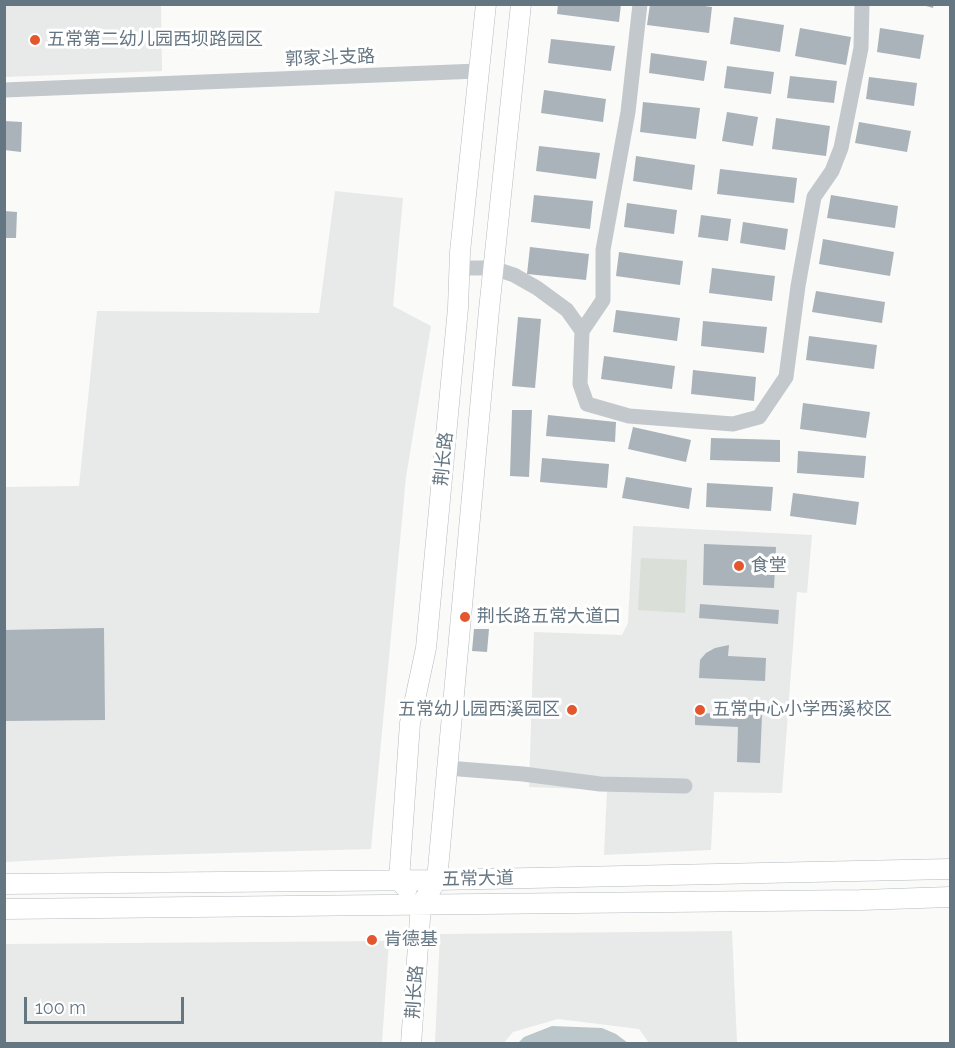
<!DOCTYPE html>
<html>
<head>
<meta charset="utf-8">
<style>
	body { margin:0 }
	#map { position:relative; width:955px; height:1048px; overflow:hidden; background:#fafaf8; font-family:Raleway,sans-serif }
	canvas { display:block }
	.frame { position:absolute; inset:0; border:6px solid #657683; pointer-events:none }
	.scale { position:absolute; left:24px; top:997px; width:160px; height:27px; box-sizing:border-box; border:3px solid #657683; border-top:0; padding-left:8px; font-size:18px; line-height:21px; white-space:nowrap; color:#657683; -webkit-text-stroke:4px #fff; paint-order:stroke }
</style>
</head>
<body>
<div id="map">
<canvas width="955" height="1048"></canvas>
<div class="frame"></div>
<div class="scale">100 m</div>
</div>
<script>
const g = document.querySelector('canvas').getContext('2d');
g.lineJoin = 'round';
function fill(path, color) { g.fillStyle = color; g.fill(path, 'evenodd'); }
const toPath = rows => new Path2D(rows.map(r => 'M' + r).join(''));
function stroke(path, color, width, dash) { g.strokeStyle = color; g.lineWidth = width; g.lineCap = dash ? 'butt' : 'round'; g.setLineDash(dash || []); g.stroke(path); }
function drawText(font, color, halo, rows, align = 'center') {
  g.font = font + ' Raleway,"Noto Sans SC",sans-serif'; g.lineWidth = 6; g.setLineDash([]); g.textBaseline = 'middle'; g.strokeStyle = halo; g.fillStyle = color; for (const [text, x, y, turn = 0] of rows) {
    g.save(); g.translate(x, y); g.rotate((+turn || 0) * Math.PI / 180); g.textAlign = isNaN(turn) ? turn : align; if (halo) g.strokeText(text, 0, 0); g.fillText(text, 0, 0); g.restore();
  }
}
fill(toPath([
	[4,5,161,5,162,71,5,77],
	[335,191,403,198,393,306,431,326,406,477,371,849,121,856,5,862,5,487,79,486,97,311,319,313],
	[633,526,812,535,807,593,797,592,782,793,714,792,711,850,604,855,607,790,529,787,534,632,622,635,628,623],
	[732,931,737,1043,649,1043,639,1029,558,1019,513,1032,504,1043,435,1043,440,934],
	[389,941,382,1043,5,1043,5,944]
]), '#e8e9e9');
fill(toPath([
	[641,558,687,560,685,613,638,610]
]), '#dadfd7');
fill(toPath([
	[552,1026,602,1028,616,1034,628,1043,518,1043,524,1037]
]), '#bbc7cb');
fill(toPath([
	[558,4,621,4,619,22,557,14],
	[650,4,690,4,712,7,709,33,647,25],
	[919,4,934,4,933,8],
	[734,17,784,25,780,52,730,44],
	[800,28,851,37,846,65,795,56],
	[880,28,924,35,920,59,877,52],
	[551,39,615,46,611,71,548,63],
	[651,53,707,61,704,81,649,73],
	[727,66,774,72,771,94,724,88],
	[790,76,837,81,834,103,787,98],
	[869,77,917,83,914,106,866,99],
	[544,90,606,99,603,122,541,113],
	[643,102,700,108,696,139,640,132],
	[727,112,758,117,753,146,722,141],
	[776,118,830,126,826,156,772,149],
	[4,121,22,122,21,152,4,150],
	[859,122,911,131,907,152,855,143],
	[539,146,600,153,596,179,536,171],
	[636,156,695,165,692,190,633,181],
	[720,169,797,178,794,203,717,194],
	[534,195,593,201,590,229,531,222],
	[831,195,898,206,895,228,827,218],
	[627,203,677,210,674,234,624,227],
	[4,211,17,212,16,238,4,238],
	[701,215,731,219,728,241,698,237],
	[743,222,788,229,785,250,740,243],
	[823,239,894,252,890,276,819,264],
	[530,247,589,254,586,280,527,274],
	[619,252,683,261,680,285,616,276],
	[712,268,775,276,772,301,709,293],
	[816,291,885,302,882,323,812,312],
	[616,310,680,318,677,341,613,332],
	[518,317,541,319,535,388,512,386],
	[703,321,767,327,764,353,701,346],
	[809,336,877,345,874,369,806,360],
	[604,356,675,366,672,389,601,379],
	[693,370,756,377,754,401,691,394],
	[803,403,870,412,866,438,800,429],
	[512,410,532,410,529,477,510,476],
	[548,415,616,422,615,442,546,436],
	[633,427,691,440,686,462,628,449],
	[711,438,780,440,780,462,710,460],
	[798,451,866,456,864,478,797,473],
	[542,458,609,464,607,488,540,482],
	[626,477,692,488,689,509,622,498],
	[707,483,773,487,771,511,706,507],
	[793,493,859,502,856,525,790,516],
	[704,544,776,547,774,588,703,585],
	[700,604,779,610,778,624,699,618],
	[104,628,105,720,4,721,4,630],
	[474,629,489,629,487,652,472,651],
	[729,645,728,656,766,658,765,681,699,678,700,660,706,653,715,648],
	[695,713,762,715,760,763,737,762,738,727,695,725]
]), '#aab3b9');
const major = toPath([
	[4,884,437,880,950,869],
	[407,889,399,880,410,723,426,648,458,308,460,252,486,4],
	[4,909,861,900,950,897],
	[411,1044,421,904,437,880,489,310,521,4]
]);
stroke(major, '#b5babe', 21);
stroke(toPath([
	[640,4,628,112,603,250,603,300,582,331,580,384,587,404,629,416,733,424,759,417,786,377,798,286,814,197,832,171,841,148,861,48,862,4],
	[4,90,478,71],
	[459,268,493,268,514,275,537,288,567,310,582,331],
	[447,768,523,774,600,784,685,786]
]), '#c3c8cc', 15);
stroke(major, '#fff', 20);
for (const [x, y, r, color] of [
	[35,40,6,"#e4572e"],
	[739,566,6,"#e4572e"],
	[465,617,6,"#e4572e"],
	[572,710,6,"#e4572e"],
	[700,710,6,"#e4572e"],
	[372,940,6,"#e4572e"]
]) { const dot = new Path2D(); dot.arc(x, y, r, 0, 2 * Math.PI); g.fillStyle = color; g.fill(dot); stroke(dot, '#fff', 2); }
drawText('18px', '#657683', '#fff', [
	["五常第二幼儿园西坝路园区",47,40],
	["食堂",751,566],
	["荆长路五常大道口",477,617],
	["五常幼儿园西溪园区",560,710,"right"],
	["五常中心小学西溪校区",712,710],
	["肯德基",384,940]
], 'left');
drawText('18px', '#657683', '#fff', [
	["郭家斗支路",330,58,-2],
	["荆长路",444,459,-84],
	["五常大道",478,879,-1],
	["荆长路",415,992,-86]
]);
</script>
</body>
</html>
